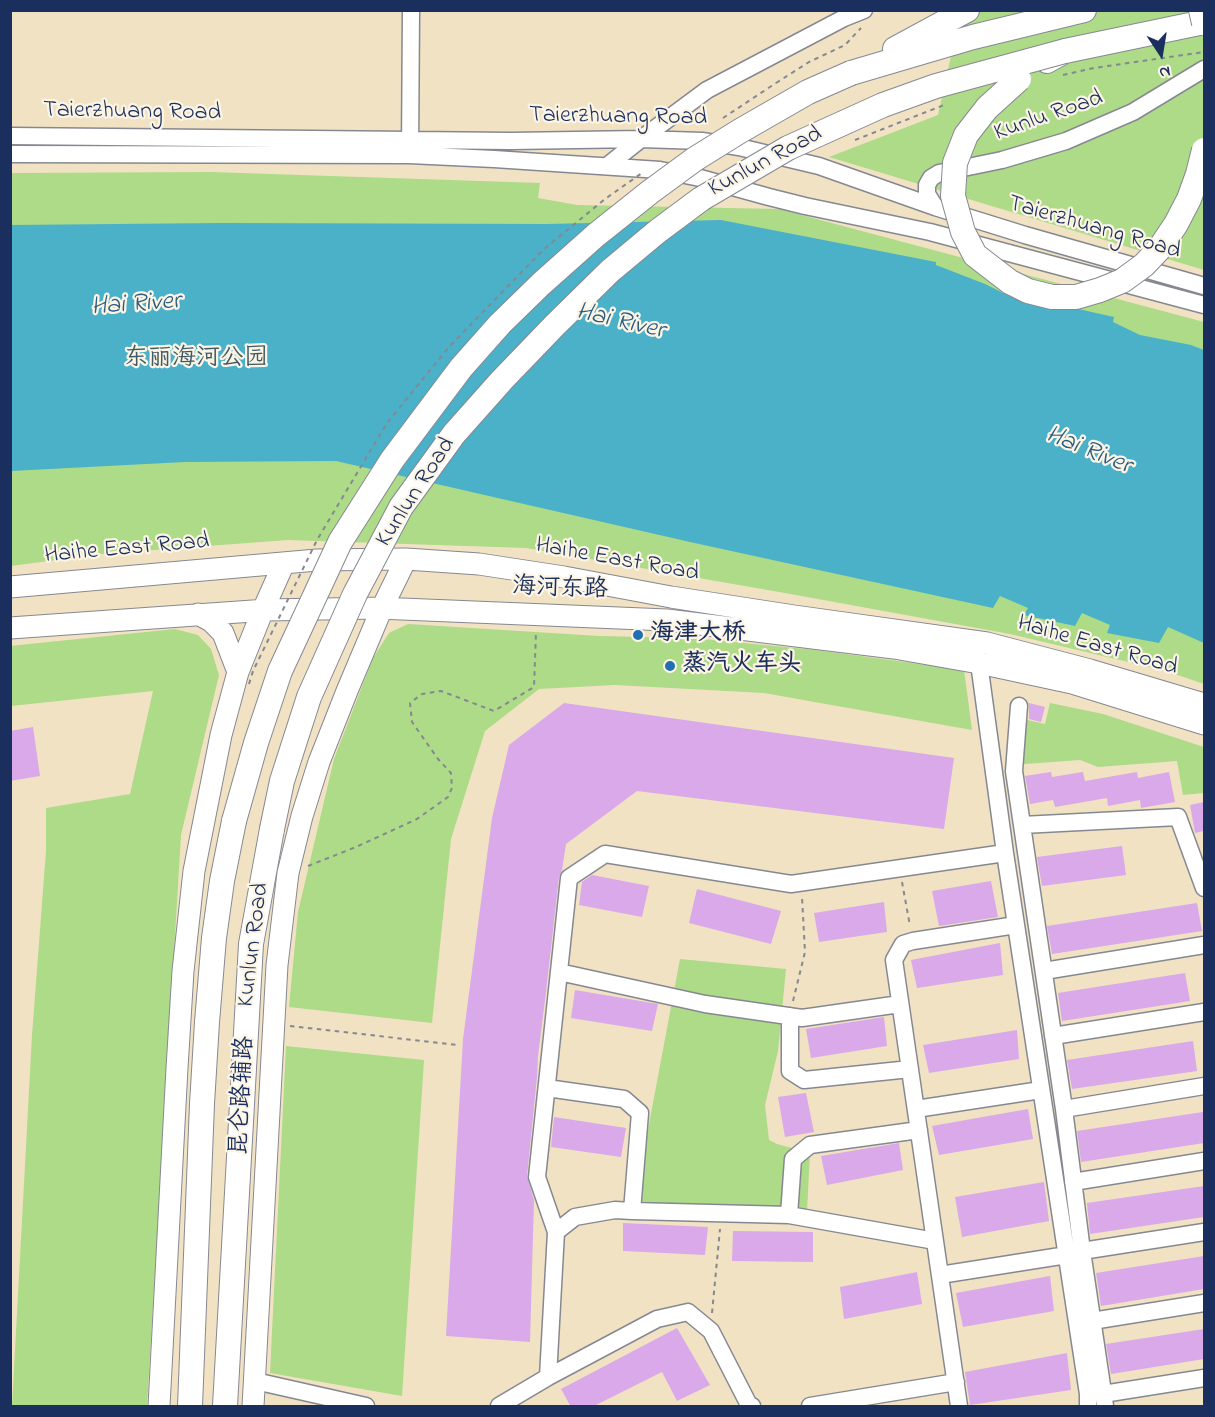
<!DOCTYPE html>
<html>
<head>
<meta charset="utf-8">
<style>
	body { margin:0 }
	#map { position:relative; width:1215px; height:1417px; overflow:hidden; background:#f1e2c4; font-family:"Indie Flower",sans-serif }
	canvas { display:block }
	.frame { position:absolute; inset:0; border:12px solid #1b2f5e; pointer-events:none }
	.north { position:absolute; left:1131px; top:24px; width:60px; height:60px; -webkit-text-stroke:4px #fcf5e5; paint-order:stroke; rotate:168deg; font-size:16px; font-weight:700; line-height:24px; text-align:center; color:#1b2f5e }
	.north::after { content:''; display:block; margin:auto; width:21px; height:27px; background:#1b2f5e; clip-path:polygon(50% 0,100% 100%,50% 72%,0 100%) }
</style>
</head>
<body>
<div id="map">
<canvas width="1215" height="1417"></canvas>
<div class="frame"></div>
<div class="north">N</div>
</div>
<script>
const g = document.querySelector('canvas').getContext('2d');
g.lineJoin = 'round';
function fill(path, color) { g.fillStyle = color; g.fill(path, 'evenodd'); }
const toPath = rows => new Path2D(rows.map(r => 'M' + r).join(''));
function stroke(path, color, width, dash) { g.strokeStyle = color; g.lineWidth = width; g.lineCap = dash ? 'butt' : 'round'; g.setLineDash(dash || []); g.stroke(path); }
function drawText(font, color, halo, rows, align = 'center') {
  g.font = font + ' "Indie Flower","LXGW WenKai TC",sans-serif'; g.lineWidth = 4.5; g.setLineDash([]); g.textBaseline = 'middle'; g.strokeStyle = halo; g.fillStyle = color; for (const [text, x, y, turn = 0] of rows) {
    g.save(); g.translate(x, y); g.rotate((+turn || 0) * Math.PI / 180); g.textAlign = isNaN(turn) ? turn : align; if (halo) g.strokeText(text, 0, 0); g.fillText(text, 0, 0); g.restore();
  }
}
fill(toPath([
	[961,11,1204,11,1204,270,829,157,938,115],
	[211,172,540,183,538,198,577,205,779,209,1204,322,1204,684,1166,671,1010,634,785,593,526,548,288,540,101,554,11,566,10,173],
	[408,624,599,636,692,638,816,650,964,670,972,730,764,693,615,685,539,689,485,731,451,839,432,1023,289,1007,298,912,334,759,373,658,389,633],
	[175,629,198,635,211,649,219,675,181,835,147,1406,12,1406,32,1035,46,851,46,808,130,794,153,691,11,706,10,646],
	[1050,703,1103,714,1204,747,1204,793,1183,795,1177,761,1098,767,1080,760,1025,764,1014,764,1014,717,1045,724],
	[680,959,786,969,778,1051,765,1105,769,1140,777,1144,810,1153,807,1212,634,1204],
	[286,1046,424,1060,402,1396,270,1373]
]), '#addb88');
fill(toPath([
	[721,220,936,262,936,265,985,284,1009,296,1038,300,1114,317,1113,322,1140,335,1191,345,1204,350,1204,643,1168,627,1159,643,1107,633,1110,625,1082,613,1075,626,1024,615,1028,608,1000,596,993,608,690,542,336,461,185,462,11,471,11,225,222,223,547,224]
]), '#4ab1c9');
fill(toPath([
	[564,703,954,758,944,829,637,791,566,844,562,870,559,877,546,992,538,1056,537,1077,527,1176,534,1200,530,1342,446,1336,463,1039,492,818,509,745],
	[1029,703,1045,707,1041,722,1029,719],
	[33,727,40,776,10,781,10,731],
	[1051,772,1052,777,1083,772,1085,781,1137,772,1138,778,1169,772,1175,802,1141,808,1140,800,1108,806,1107,798,1055,807,1053,800,1030,804,1025,776],
	[1204,802,1204,831,1195,833,1190,805],
	[1122,846,1126,875,1042,886,1037,857],
	[592,875,649,886,642,917,579,905,582,882],
	[991,881,998,917,939,926,932,891],
	[697,889,781,911,771,944,689,923],
	[884,902,887,932,819,942,814,913],
	[1197,903,1202,931,1052,954,1047,926],
	[1000,943,1003,975,917,988,911,960],
	[1185,973,1190,1001,1062,1021,1058,993],
	[575,990,658,1004,652,1031,571,1018],
	[884,1017,887,1046,811,1058,806,1029],
	[1017,1030,1019,1059,929,1073,923,1045],
	[1193,1041,1197,1071,1072,1089,1067,1060],
	[806,1093,814,1132,785,1137,778,1097],
	[1028,1109,1033,1139,939,1155,932,1126],
	[1203,1112,1204,1123,1204,1143,1081,1162,1077,1131],
	[554,1117,626,1128,621,1157,551,1147],
	[899,1143,903,1170,827,1185,821,1156],
	[1044,1182,1049,1221,962,1237,955,1197],
	[1204,1186,1204,1217,1090,1234,1087,1203],
	[623,1223,708,1227,705,1255,623,1251],
	[733,1231,813,1232,813,1262,732,1261],
	[1204,1256,1204,1289,1101,1306,1096,1273],
	[917,1272,922,1304,844,1319,840,1287],
	[1050,1276,1054,1311,963,1327,956,1293],
	[677,1328,710,1385,677,1401,662,1372,592,1407,571,1407,561,1389],
	[1204,1329,1204,1359,1111,1374,1106,1344],
	[1067,1353,1071,1390,970,1405,965,1372]
]), '#d9a9e9');
const minor = toPath([
	[10,136,511,141,641,139,702,141,739,147,819,166,935,207,1025,235,1204,286],
	[410,151,411,10],
	[10,154,409,155,494,159,660,170,700,178,769,197,805,206,930,232,1204,305],
	[607,166,641,139,707,90,844,18,864,10],
	[935,207,927,194,927,185,931,178,939,173,1002,160,1066,141,1133,112,1204,69],
	[979,663,1005,853,1088,1394,1088,1406],
	[1019,706,1014,771,1064,1109,1082,1251,1105,1406],
	[1022,825,1178,817,1204,888],
	[1044,971,1204,945],
	[559,972,705,1004,802,1018,900,1004],
	[790,1016,790,1071,804,1080,910,1069],
	[1053,1036,1204,1012],
	[547,1088,624,1099,640,1113,632,1211],
	[916,1109,1041,1090],
	[1064,1109,1204,1086],
	[1073,1182,1204,1161],
	[789,1215,793,1159,810,1145,919,1130],
	[556,1232,575,1217,615,1210,632,1211,789,1215,935,1241],
	[1082,1251,1204,1232],
	[940,1275,1067,1255],
	[1092,1321,1204,1303],
	[548,1377,556,1232,537,1177,569,878,605,854,791,884,1005,853],
	[255,1381,366,1406],
	[1103,1394,1204,1378],
	[499,1406,548,1377,657,1319,688,1312,711,1331,749,1405,752,1406],
	[810,1406,956,1382],
	[959,1406,894,960,903,944,913,941,1016,925]
]);
const major = toPath([
	[10,587,317,560,406,559,479,564,564,577,671,597,794,616,987,643,1090,670,1204,704],
	[198,614,211,621,223,633,238,672],
	[10,628,267,610,378,608,667,620,894,648,979,663,1072,683,1204,724],
	[159,1406,177,1068,183,971,194,871,221,735,238,672,263,610,284,563],
	[253,1406,277,965,288,873,302,816,319,762,347,691,382,608,406,559]
]);
const highway = toPath([
	[895,49,967,10],
	[1047,61,1065,51,1204,22],
	[851,73,973,37,1084,10],
	[190,1406,202,1104,207,1022,214,938,222,881,234,821],
	[225,1406,251,944,272,829]
]);
stroke(minor, '#868891', 19);
stroke(major, '#868891', 23);
stroke(highway, '#868891', 26);
stroke(toPath([
	[1063,75,1094,68,1204,52],
	[776,83,809,62,845,45,861,28],
	[855,140,944,105],
	[308,866,356,847,417,819,448,797,452,788,451,773,438,759,412,722,410,703,422,694,441,691,494,711,534,687,536,632],
	[902,882,910,926],
	[793,1001,805,952,802,897],
	[290,1026,458,1045],
	[712,1313,720,1229]
]), '#868891', 2, [4.5, 4.5]);
stroke(minor, '#fff', 16);
stroke(major, '#fff', 21);
stroke(highway, '#fff', 24);
const highwayBridge = toPath([
	[1201,10,1204,23],
	[1019,79,987,108,966,135,955,163,953,196,963,232,975,255,1010,282,1028,291,1052,297,1076,297,1100,290,1122,281,1144,265,1160,248,1176,224,1189,199,1198,174,1204,150],
	[234,821,256,743,280,671,340,542,392,460,461,368,500,324,541,284,596,235,650,192,695,159,740,131,808,92,851,73],
	[272,829,282,781,309,697,355,594,401,507,454,434,502,380,555,325,610,271,658,231,701,199,788,148,883,105,936,86,1065,51]
]);
stroke(highwayBridge, '#868891', 26, []);
stroke(toPath([
	[723,118,776,83],
	[249,684,253,671,317,540,387,423,449,347,543,250,605,199,642,173]
]), '#868891', 2, [4.5, 4.5]);
stroke(highwayBridge, '#fff', 24);
for (const [x, y, r, color] of [
	[638,635,6,"#1f6fb2"],
	[670,666,6,"#1f6fb2"]
]) { const dot = new Path2D(); dot.arc(x, y, r, 0, 2 * Math.PI); g.fillStyle = color; g.fill(dot); stroke(dot, '#fcf5e5', 2); }
drawText('24px', '#1b2f5e', '#fcf5e5', [
	["Taierzhuang Road",132,113,1],
	["Kunlu Road",1049,117,-19],
	["Taierzhuang Road",618,118,1],
	["Kunlun Road",766,163,-28],
	["Taierzhuang Road",1094,229,16],
	["Kunlun Road",417,493,-57],
	["Haihe East Road",127,550,-5],
	["Haihe East Road",617,561,10],
	["海河东路",560,590,2],
	["Haihe East Road",1097,647,16],
	["Kunlun Road",255,945,-83],
	["昆仑路辅路",244,1096,-87]
]);
drawText('24px', '#405a68', '#fcf5e5', [
	["东丽海河公园",196,360]
]);
drawText('bold 24px', '#1b2f5e', '#fcf5e5', [
	["海津大桥",650,635],
	["蒸汽火车头",682,666]
], 'left');
drawText('italic 26px', '#2b5c83', '#fcf5e5', [
	["Hai River",136,306,-4],
	["Hai River",620,323,13],
	["Hai River",1088,452,22]
]);
</script>
</body>
</html>
